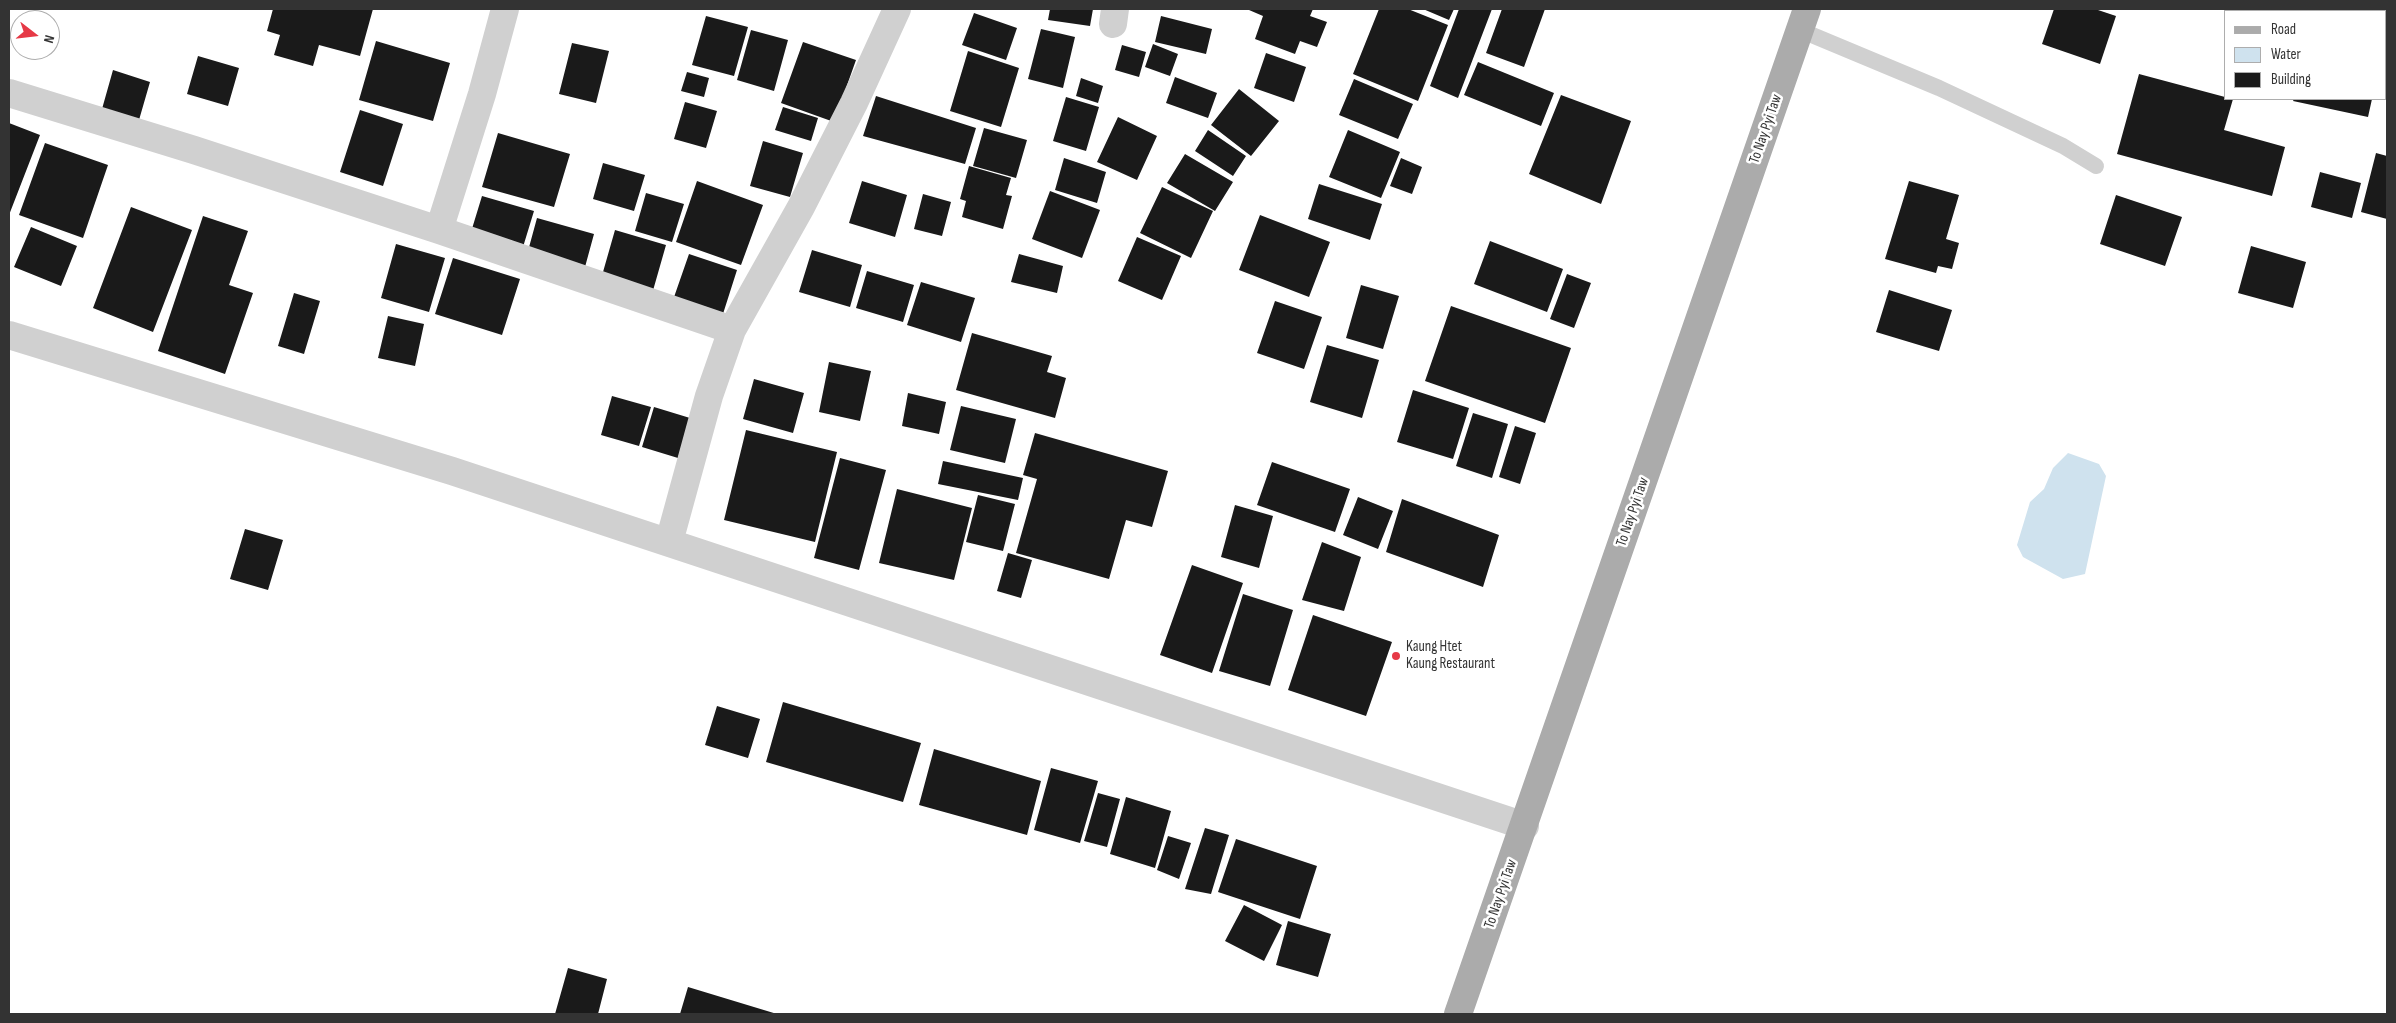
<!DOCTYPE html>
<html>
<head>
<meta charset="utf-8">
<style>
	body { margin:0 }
	#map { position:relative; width:2396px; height:1023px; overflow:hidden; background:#fff; font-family:"Sofia Sans Condensed",sans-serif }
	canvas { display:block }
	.frame { position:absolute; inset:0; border:10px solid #333; pointer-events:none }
	.legend { position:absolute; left:2224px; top:10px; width:162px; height:90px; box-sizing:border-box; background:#fff; border:1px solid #adadad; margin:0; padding:6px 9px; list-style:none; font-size:15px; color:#333 }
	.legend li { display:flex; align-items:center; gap:10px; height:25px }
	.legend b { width:25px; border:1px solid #adadad }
	.north { position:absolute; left:10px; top:10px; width:50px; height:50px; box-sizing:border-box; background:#fff; border:1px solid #adadad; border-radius:50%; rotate:106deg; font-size:14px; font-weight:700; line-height:20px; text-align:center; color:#333 }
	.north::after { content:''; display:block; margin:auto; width:18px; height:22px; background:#e63946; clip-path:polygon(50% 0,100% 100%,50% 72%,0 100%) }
</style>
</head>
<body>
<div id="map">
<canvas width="2396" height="1023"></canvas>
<div class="frame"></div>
<ul class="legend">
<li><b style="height:6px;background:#ababab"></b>Road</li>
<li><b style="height:14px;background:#cfe2ee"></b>Water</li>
<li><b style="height:14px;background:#1a1a1a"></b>Building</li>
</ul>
<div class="north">N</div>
</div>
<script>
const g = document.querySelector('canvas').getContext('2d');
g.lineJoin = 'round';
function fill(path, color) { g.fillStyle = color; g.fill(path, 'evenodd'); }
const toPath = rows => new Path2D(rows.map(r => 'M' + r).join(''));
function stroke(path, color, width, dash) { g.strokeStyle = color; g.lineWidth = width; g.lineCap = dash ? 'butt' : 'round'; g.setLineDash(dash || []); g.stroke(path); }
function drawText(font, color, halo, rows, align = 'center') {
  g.font = font + ' "Sofia Sans Condensed",sans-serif'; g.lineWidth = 5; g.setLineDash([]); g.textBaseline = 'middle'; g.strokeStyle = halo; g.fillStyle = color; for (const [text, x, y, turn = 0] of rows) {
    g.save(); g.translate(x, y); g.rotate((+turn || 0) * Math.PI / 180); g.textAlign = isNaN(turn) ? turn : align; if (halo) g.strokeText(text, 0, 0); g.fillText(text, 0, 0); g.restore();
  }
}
fill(toPath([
	[2068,453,2099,464,2106,476,2085,574,2063,579,2023,557,2017,545,2030,502,2044,489,2053,468]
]), '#cfe2ee');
fill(toPath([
	[273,9,373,9,360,56,319,45,313,66,274,55,280,35,267,31],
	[1050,9,1093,9,1090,26,1048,20],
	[1250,9,1313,9,1310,16,1327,22,1317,47,1300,41,1295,54,1255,39,1263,16,1249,10],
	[1379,9,1408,9,1448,25,1418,101,1353,74],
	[1423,9,1454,9,1449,20],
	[1459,9,1492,9,1458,98,1430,86],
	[1502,9,1545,9,1524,67,1486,53],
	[2054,9,2095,9,2116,16,2100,64,2042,44],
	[2313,9,2387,9,2386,36,2385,11,2312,11],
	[974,13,1017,28,1006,60,962,45],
	[706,16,748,27,734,76,692,65],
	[1161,16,1212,29,1206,54,1155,42],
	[1041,29,1075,37,1063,88,1028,79],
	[751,30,788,40,774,91,737,80],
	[376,41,450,63,433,121,359,100],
	[803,42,856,60,834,122,781,103],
	[572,43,609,51,596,103,559,94],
	[1153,44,1178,54,1170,76,1145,67],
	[1122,45,1146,52,1139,77,1115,70],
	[968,51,1019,68,1001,127,950,111],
	[1266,53,1306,67,1294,102,1254,88],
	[198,56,239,68,228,106,187,94],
	[1478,62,1554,93,1541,126,1464,95],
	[113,70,150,82,139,120,102,109],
	[687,72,709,78,704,97,681,91],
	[2139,74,2225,97,2225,99,2233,99,2224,130,2285,147,2272,196,2117,154],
	[1175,77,1217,93,1208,118,1166,103],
	[1081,78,1103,86,1098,103,1076,96],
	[1354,79,1413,104,1398,139,1339,115],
	[1239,89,1279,121,1251,156,1211,125],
	[1561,95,1631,121,1601,204,1529,174],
	[876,96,976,128,965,164,863,136],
	[1066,97,1099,107,1086,151,1053,141],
	[2294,99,2372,99,2368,117,2293,101],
	[685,102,717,111,706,148,674,139],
	[783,107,818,118,811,141,775,130],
	[360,110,403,124,383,186,340,172],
	[1118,117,1157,136,1137,180,1097,162],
	[9,123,40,135,9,215],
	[984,128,1027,140,1016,178,973,166],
	[1208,130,1246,156,1233,176,1195,151],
	[1348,130,1400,152,1381,198,1329,177],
	[498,133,570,154,554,207,482,187],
	[763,141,803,153,790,197,750,186],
	[45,143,108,165,83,238,19,215],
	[2376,153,2387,156,2387,219,2361,212],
	[1185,154,1233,182,1215,211,1167,183],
	[1064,158,1106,172,1097,203,1055,190],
	[1401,158,1422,167,1412,194,1390,186],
	[603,163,645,175,634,211,593,199],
	[969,166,1011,178,1006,195,1012,196,1003,229,962,217,966,201,960,199],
	[2320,172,2361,183,2352,218,2311,207],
	[697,181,763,205,741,265,676,242],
	[862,181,907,195,895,237,849,223],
	[1909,181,1959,195,1946,239,1959,243,1952,269,1938,266,1936,273,1885,259],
	[1319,184,1382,204,1370,240,1308,219],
	[1162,187,1213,211,1191,258,1140,233],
	[1050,191,1100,210,1082,258,1032,239],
	[646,193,684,204,672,242,635,231],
	[923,194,951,202,942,236,914,229],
	[2116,195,2182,217,2165,266,2100,244],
	[482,196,534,211,523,247,471,232],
	[131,207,192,230,153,332,93,308],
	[1260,215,1330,242,1309,297,1239,270],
	[203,216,248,231,229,285,253,293,225,374,158,351],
	[537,218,594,234,585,267,528,251],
	[31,227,77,246,61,286,14,267],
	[615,230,666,245,652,294,601,279],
	[1137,237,1181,256,1162,300,1118,281],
	[1490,241,1563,269,1547,312,1474,284],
	[396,244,445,258,429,312,381,298],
	[2251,246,2306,262,2293,308,2238,293],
	[812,250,862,265,850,307,799,292],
	[689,254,737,270,722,317,673,300],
	[1019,254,1063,266,1057,293,1011,282],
	[453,258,520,279,502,335,435,314],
	[867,271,914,285,903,322,856,308],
	[1567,274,1591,283,1574,328,1550,319],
	[921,282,975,298,961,342,907,325],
	[1361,285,1399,296,1383,349,1346,338],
	[1889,290,1952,310,1939,351,1876,332],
	[294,293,320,301,304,354,278,346],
	[1275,301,1322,317,1304,369,1257,353],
	[1451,306,1571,348,1545,423,1425,381],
	[388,316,424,324,415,366,378,358],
	[972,333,1052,356,1047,372,1066,378,1055,418,956,390],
	[1327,345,1379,360,1362,418,1310,402],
	[829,362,871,371,860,421,819,412],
	[754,379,804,393,793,433,743,419],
	[1413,390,1469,408,1453,459,1397,442],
	[908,393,946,402,939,434,902,426],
	[612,396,651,407,639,446,601,435],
	[961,406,1016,419,1005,463,950,450],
	[654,407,690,418,678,458,642,447],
	[1473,413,1508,424,1492,478,1456,466],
	[1515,426,1536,433,1520,484,1499,477],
	[746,430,837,452,815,542,724,520],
	[1035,433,1168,471,1152,527,1126,520,1109,579,1016,553,1037,479,1023,475],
	[840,458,886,470,859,570,814,558],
	[943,461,1023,478,1018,500,938,484],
	[1272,462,1350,489,1335,532,1257,505],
	[897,489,972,508,954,580,879,563],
	[978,495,1015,504,1003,551,966,542],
	[1358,497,1393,511,1378,549,1343,535],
	[1402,499,1499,535,1483,587,1386,552],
	[1235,505,1273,516,1259,568,1221,557],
	[245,529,283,540,268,590,230,579],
	[1322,542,1361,557,1344,611,1302,600],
	[1008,553,1032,560,1021,598,997,591],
	[1192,565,1243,583,1212,673,1160,655],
	[1243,594,1293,610,1270,686,1219,671],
	[1313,615,1392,642,1366,716,1288,690],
	[783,702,921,743,903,802,766,762],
	[717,706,760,719,748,758,705,745],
	[934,749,1041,781,1027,835,919,805],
	[1051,768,1098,781,1080,843,1034,830],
	[1098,793,1120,799,1107,847,1084,841],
	[1126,797,1171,811,1155,868,1110,854],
	[1205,828,1229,835,1211,894,1185,889],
	[1168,836,1191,843,1179,879,1157,870],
	[1236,839,1317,866,1300,919,1218,892],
	[1244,905,1282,925,1264,961,1225,941],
	[1288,921,1331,934,1318,977,1276,965],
	[568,968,607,979,598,1014,555,1014],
	[688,987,777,1014,680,1014]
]), '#1a1a1a');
stroke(toPath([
	[1800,30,1939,88,2063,146,2096,166]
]), '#d0d0d0', 16);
stroke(toPath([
	[1113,24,1115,9],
	[9,93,194,150,439,230,732,330],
	[439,230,482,94,505,9],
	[9,335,452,471,1525,826],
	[669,542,709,396,732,330,801,207,854,103,897,9]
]), '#d0d0d0', 28);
stroke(toPath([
	[1458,1014,1807,9]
]), '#ababab', 28);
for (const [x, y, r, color] of [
	[1396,656,5,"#e63946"]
]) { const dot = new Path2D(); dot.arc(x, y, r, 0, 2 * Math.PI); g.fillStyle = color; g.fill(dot); stroke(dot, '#fff', 2); }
drawText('15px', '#333', '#fff', [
	["To Nay Pyi Taw",1766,129,-71],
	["To Nay Pyi Taw",1633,512,-71],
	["To Nay Pyi Taw",1501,894,-71]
]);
drawText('15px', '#333', '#fff', [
	["Kaung Htet",1406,647],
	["Kaung Restaurant",1406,664]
], 'left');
</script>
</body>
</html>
